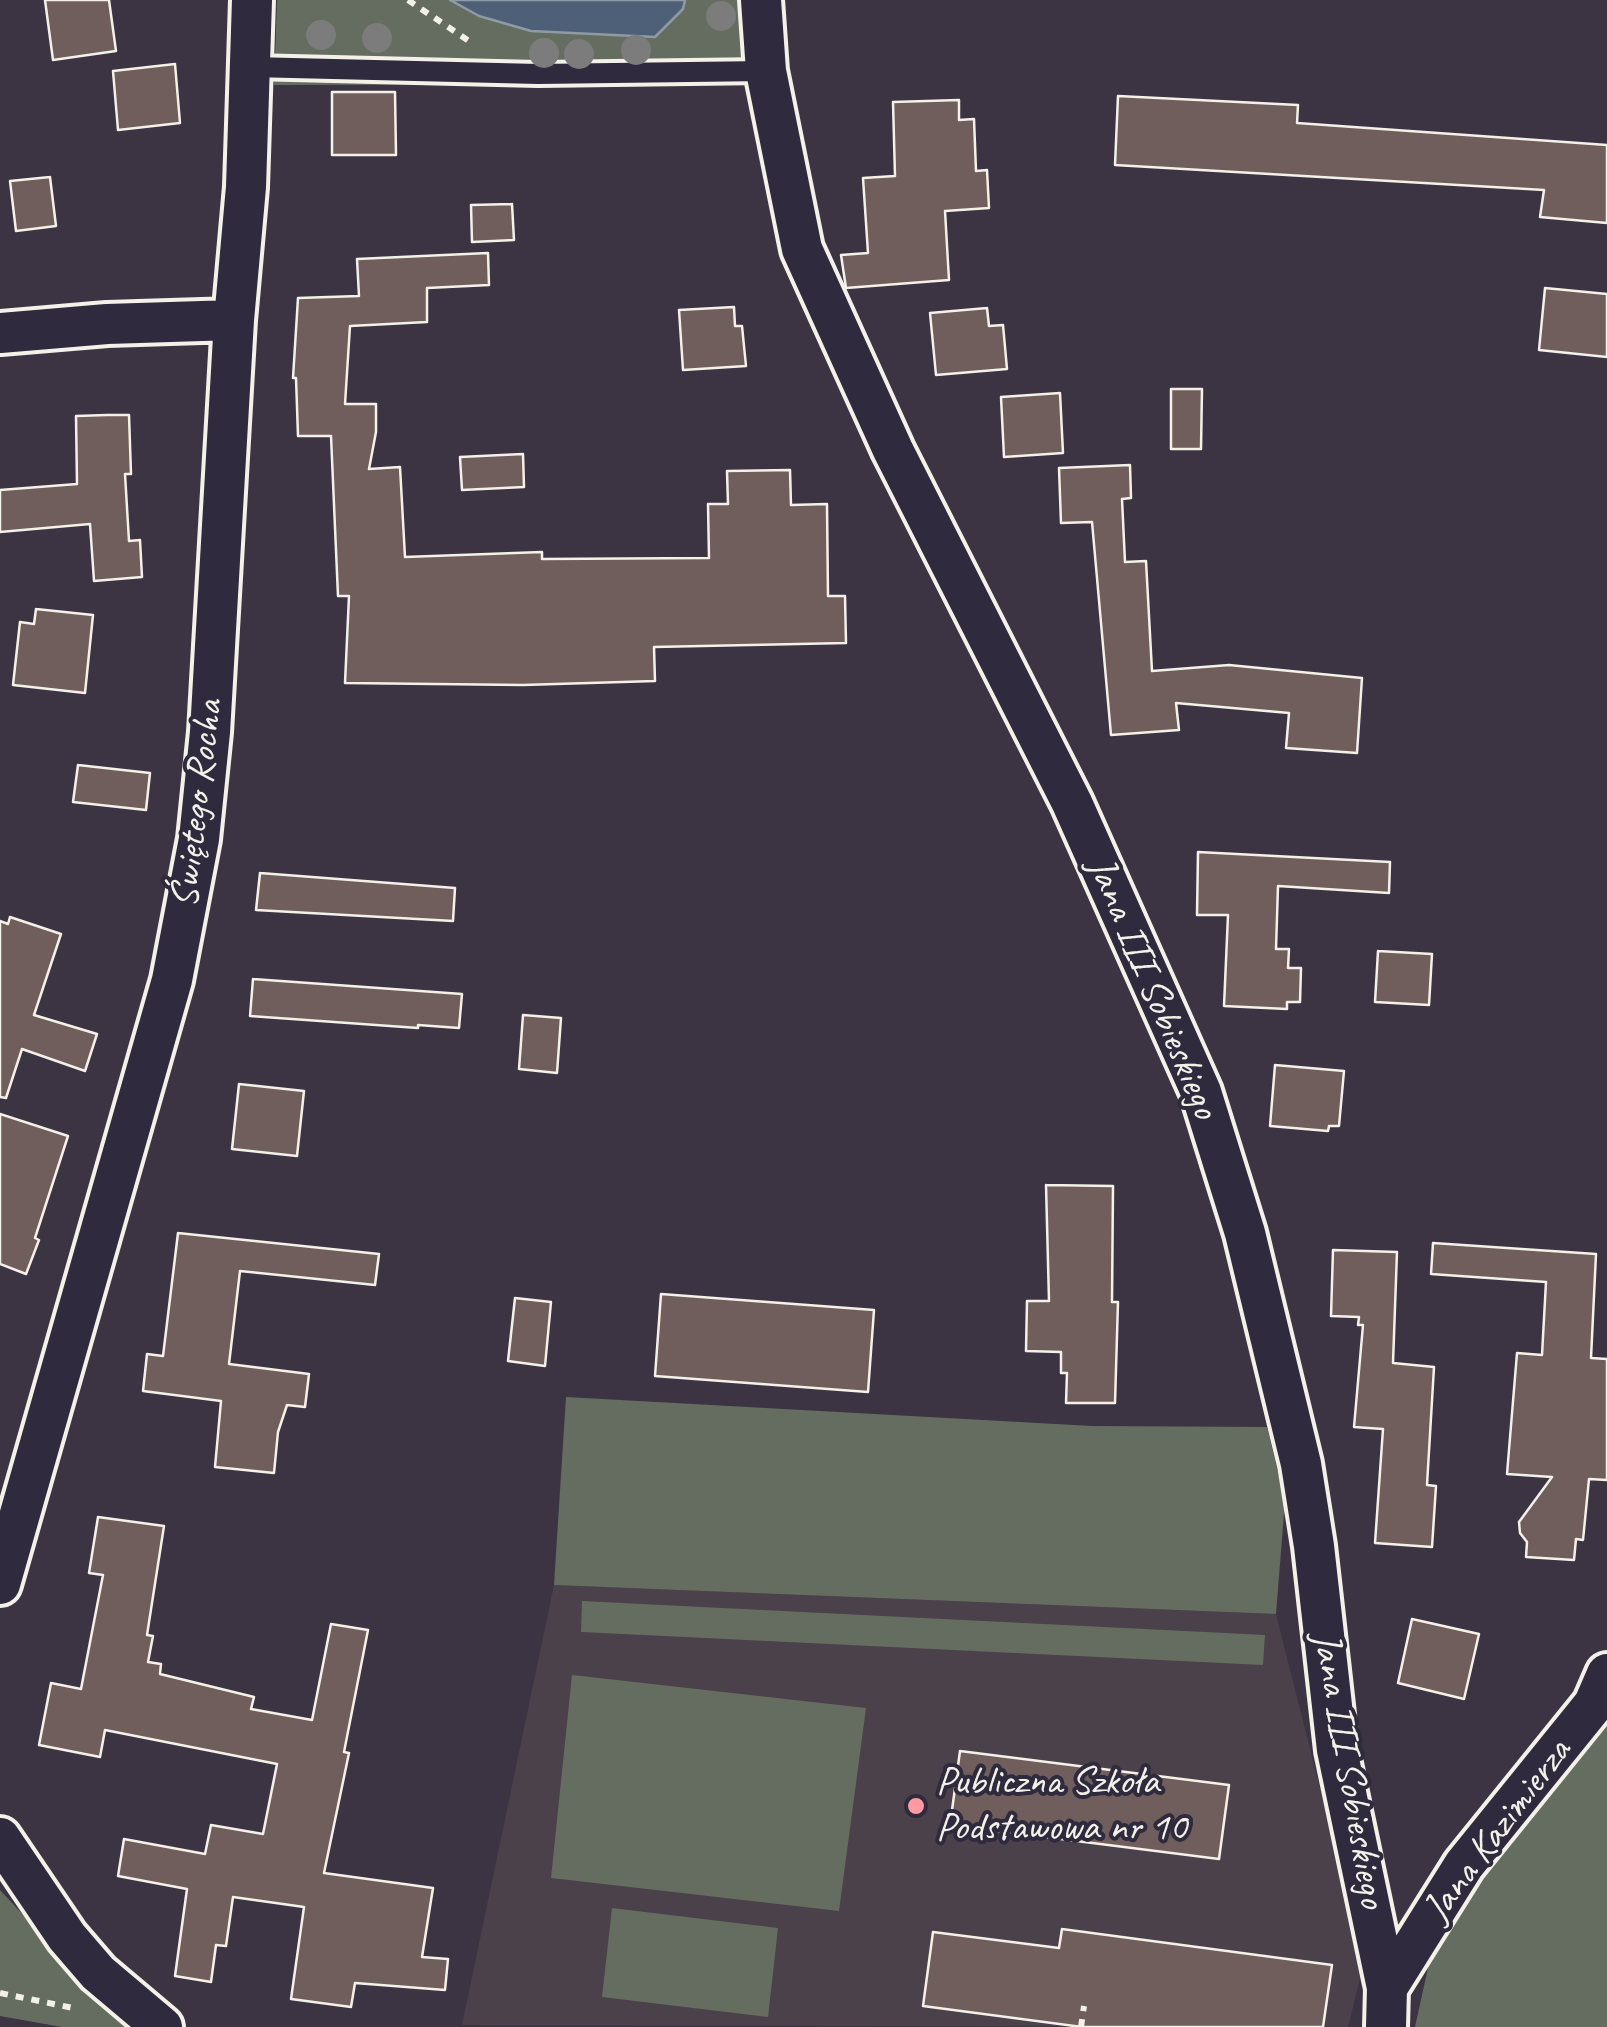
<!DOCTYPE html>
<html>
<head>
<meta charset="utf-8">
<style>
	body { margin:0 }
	canvas { display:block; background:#3c3443 }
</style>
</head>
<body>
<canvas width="1607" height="2027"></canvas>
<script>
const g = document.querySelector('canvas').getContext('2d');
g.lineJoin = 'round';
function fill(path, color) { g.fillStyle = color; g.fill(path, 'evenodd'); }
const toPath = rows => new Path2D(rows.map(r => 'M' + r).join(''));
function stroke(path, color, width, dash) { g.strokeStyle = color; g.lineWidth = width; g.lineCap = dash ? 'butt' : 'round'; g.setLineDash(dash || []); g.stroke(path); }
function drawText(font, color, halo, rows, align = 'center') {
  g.font = font + ' Caveat,sans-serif'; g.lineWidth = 8; g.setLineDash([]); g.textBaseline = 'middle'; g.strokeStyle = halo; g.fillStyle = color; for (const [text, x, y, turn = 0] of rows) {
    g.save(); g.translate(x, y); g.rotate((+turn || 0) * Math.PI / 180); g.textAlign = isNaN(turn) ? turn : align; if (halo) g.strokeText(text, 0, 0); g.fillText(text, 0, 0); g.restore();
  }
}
fill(toPath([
	[554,1585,1276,1614,1351,1912,1362,1970,1348,2027,462,2025]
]), '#4b414a');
fill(toPath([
	[277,0,450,0,479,16,531,31,654,37,683,9,685,0,745,0,747,84,274,85],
	[566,1397,1092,1426,1267,1427,1285,1501,1276,1614,554,1585],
	[582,1601,1265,1635,1263,1665,581,1632],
	[572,1675,866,1708,839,1911,551,1878],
	[1607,1711,1607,2027,1415,2027,1435,1936,1468,1887,1572,1764],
	[0,1890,127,2027,62,2027,0,2016],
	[612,1908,778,1928,768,2017,602,1997]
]), '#646d60');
const water = toPath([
	[450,0,685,0,683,9,655,37,531,31,479,16,450,0]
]);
fill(water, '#4e6078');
stroke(water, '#909aa5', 2.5);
const building = toPath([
	[45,0,109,0,116,51,53,60,45,0],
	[175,64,180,123,118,130,113,71,175,64],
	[332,92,395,92,396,155,332,155,332,92],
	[1118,96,1298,105,1297,123,1607,145,1607,223,1540,217,1544,190,1115,165,1118,96],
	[959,100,959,120,974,119,976,171,987,170,989,208,945,211,949,280,846,288,841,255,868,253,863,178,895,176,893,102,959,100],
	[50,177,56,226,16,231,10,181,50,177],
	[512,204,514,240,472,242,471,205,512,204],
	[488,253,489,285,427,288,427,322,350,326,345,404,376,404,376,432,369,469,400,467,405,557,542,552,542,559,709,558,708,504,728,504,727,471,790,470,791,505,827,504,828,596,845,596,846,643,654,647,655,681,523,685,345,683,349,596,338,596,331,436,298,436,296,378,293,378,298,298,359,296,357,259,488,253],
	[1545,288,1607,294,1607,357,1539,350,1545,288],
	[734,307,735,326,742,326,746,366,683,370,679,310,734,307],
	[987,308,989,326,1003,325,1007,369,936,375,930,313,987,308],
	[1171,389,1202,389,1201,449,1171,449,1171,389],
	[1060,393,1063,453,1004,457,1001,397,1060,393],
	[107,415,129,415,131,474,125,474,129,541,140,540,142,577,94,581,90,524,0,532,0,490,77,484,76,416,107,415],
	[523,454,524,487,462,490,460,457,523,454],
	[1130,465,1131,498,1122,499,1125,562,1146,561,1152,671,1229,665,1362,678,1357,753,1286,748,1289,713,1176,703,1179,730,1111,735,1092,522,1061,523,1059,468,1130,465],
	[36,609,93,615,85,693,13,685,20,622,34,624,36,609],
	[78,765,150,773,146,810,73,802,78,765],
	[1198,852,1390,862,1389,893,1278,886,1276,949,1289,949,1288,968,1301,968,1300,1002,1287,1002,1287,1009,1224,1006,1228,915,1197,915,1198,852],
	[260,873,455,888,453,921,256,910,260,873],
	[10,917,61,934,34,1015,97,1034,85,1071,22,1049,6,1098,0,1097,0,921,8,924,10,917],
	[1378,951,1432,954,1429,1005,1375,1002,1378,951],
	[253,979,462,994,459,1028,418,1025,418,1028,250,1016,253,979],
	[523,1015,561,1018,557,1073,519,1069,523,1015],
	[1275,1065,1344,1071,1339,1126,1329,1126,1328,1131,1270,1126,1275,1065],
	[239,1084,304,1091,297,1156,232,1149,239,1084],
	[0,1114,68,1136,35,1238,39,1240,26,1274,0,1264,0,1114],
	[1046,1185,1113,1186,1112,1302,1118,1302,1115,1403,1066,1403,1067,1373,1061,1373,1061,1352,1026,1351,1027,1301,1049,1301,1046,1185],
	[178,1233,379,1254,375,1285,240,1271,229,1364,309,1374,305,1407,287,1405,278,1432,274,1473,215,1467,221,1401,143,1391,147,1354,163,1356,178,1233],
	[1433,1243,1596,1254,1591,1358,1607,1359,1607,1480,1589,1479,1583,1540,1576,1539,1574,1560,1526,1557,1527,1542,1520,1533,1519,1522,1552,1477,1507,1474,1517,1353,1542,1355,1546,1282,1431,1274,1433,1243],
	[1333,1250,1397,1252,1393,1363,1434,1367,1427,1485,1436,1486,1432,1547,1375,1543,1383,1429,1354,1427,1363,1325,1358,1325,1359,1317,1331,1316,1333,1250],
	[661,1294,874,1310,868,1392,655,1376,661,1294],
	[515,1298,551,1302,545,1366,508,1361,515,1298],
	[98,1517,164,1526,147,1635,153,1636,148,1662,161,1664,160,1674,254,1697,251,1709,312,1720,331,1624,368,1630,344,1752,349,1753,324,1873,433,1888,422,1957,448,1959,445,1990,355,1983,351,2007,291,1999,304,1907,233,1897,226,1946,216,1945,211,1982,175,1976,187,1889,118,1876,124,1839,205,1854,211,1825,263,1834,277,1764,105,1730,100,1757,39,1745,51,1683,81,1689,103,1575,89,1573,98,1517],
	[1412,1619,1479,1634,1464,1699,1398,1683,1412,1619],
	[960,1751,1229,1785,1219,1859,950,1825,960,1751],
	[1062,1929,1332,1965,1323,2027,1082,2027,923,2006,933,1932,1059,1948,1062,1929]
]);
fill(building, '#6f5e5c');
stroke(building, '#f4f1e8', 2.5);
const service = toPath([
	[251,67,538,74,766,71]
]);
const minor = toPath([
	[761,0,766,71,802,249,893,450,1072,803,1201,1092,1245,1233,1301,1464,1314,1546,1337,1750,1387,1988,1386,2027],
	[0,333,107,324,234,320],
	[0,1584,172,980,199,839,210,732,234,320,246,187,252,0],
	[0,1838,67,1937,98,1973,162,2027],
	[1387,1988,1464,1865,1594,1704,1607,1674]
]);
stroke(service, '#f4f1e8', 28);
stroke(minor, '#f4f1e8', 48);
stroke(toPath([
	[408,0,469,41],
	[0,1993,78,2009],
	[1081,2027,1084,2006]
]), '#f4f1e8', 6, [8, 8]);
stroke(service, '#2f2a3d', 20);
stroke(minor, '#2f2a3d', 40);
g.fillStyle = '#7d7c7c';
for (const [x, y] of [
	[721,16],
	[321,35],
	[377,38],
	[636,50],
	[544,53],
	[579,54]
]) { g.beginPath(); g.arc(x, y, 15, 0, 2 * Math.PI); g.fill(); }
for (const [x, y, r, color] of [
	[916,1806,10,"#ff9aa2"]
]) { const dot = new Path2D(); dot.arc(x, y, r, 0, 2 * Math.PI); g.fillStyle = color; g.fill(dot); stroke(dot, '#2f2a3d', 4); }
drawText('40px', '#f4f1e8', '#2f2a3d', [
	["Świętego Rocha",198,804,-83],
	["Jana III Sobieskiego",1152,988,67],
	["Jana III Sobieskiego",1348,1770,80],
	["Jana Kazimierza",1498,1831,-53]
]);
drawText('40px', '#f4f1e8', '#2f2a3d', [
	["Publiczna Szkoła",936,1783],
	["Podstawowa nr 10",936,1829]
], 'left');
</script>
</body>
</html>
